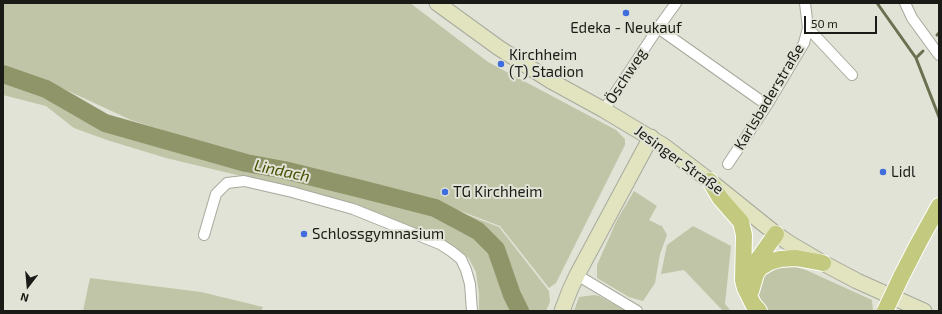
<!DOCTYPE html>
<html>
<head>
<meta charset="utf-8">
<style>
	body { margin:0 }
	#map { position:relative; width:942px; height:314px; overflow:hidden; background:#e0e3d5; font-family:"Exo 2",sans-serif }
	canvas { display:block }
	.frame { position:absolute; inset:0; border:4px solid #1a1a16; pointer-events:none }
	.north { position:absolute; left:8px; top:266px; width:40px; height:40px; -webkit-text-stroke:3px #e0e3d5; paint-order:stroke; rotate:196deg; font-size:11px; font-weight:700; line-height:16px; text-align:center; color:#1a1a16 }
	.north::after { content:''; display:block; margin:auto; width:14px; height:18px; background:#1a1a16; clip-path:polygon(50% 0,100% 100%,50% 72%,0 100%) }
	.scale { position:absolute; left:804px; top:16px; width:73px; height:18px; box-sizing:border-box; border:2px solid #1a1a16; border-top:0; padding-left:5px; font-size:12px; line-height:14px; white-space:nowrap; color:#1a1a16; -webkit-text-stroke:3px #e0e3d5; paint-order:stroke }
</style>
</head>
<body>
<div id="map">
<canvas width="942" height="314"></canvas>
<div class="frame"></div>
<div class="north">N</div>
<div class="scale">50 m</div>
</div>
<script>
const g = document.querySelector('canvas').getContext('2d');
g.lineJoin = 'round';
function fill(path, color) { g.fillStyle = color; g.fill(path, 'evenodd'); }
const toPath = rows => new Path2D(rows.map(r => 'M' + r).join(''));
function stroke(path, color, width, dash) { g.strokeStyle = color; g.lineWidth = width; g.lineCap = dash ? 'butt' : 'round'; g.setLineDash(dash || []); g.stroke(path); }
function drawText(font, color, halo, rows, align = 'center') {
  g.font = font + ' "Exo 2",sans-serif'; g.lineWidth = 4; g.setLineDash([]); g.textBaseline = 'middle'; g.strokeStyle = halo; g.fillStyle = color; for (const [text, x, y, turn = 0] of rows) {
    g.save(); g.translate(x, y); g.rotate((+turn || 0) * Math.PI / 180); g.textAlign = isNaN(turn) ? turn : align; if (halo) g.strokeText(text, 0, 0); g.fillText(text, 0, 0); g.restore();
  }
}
fill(toPath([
	[3,3,410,3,488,62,616,130,625,139,625,145,556,283,549,288,500,226,434,201,212,146,131,120,38,77,3,66],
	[3,67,38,78,94,109,140,128,210,150,306,171,434,202,499,227,549,291,550,302,546,311,479,311,479,294,476,272,468,257,465,258,453,246,416,230,262,181,166,158,107,140,74,128,46,106,3,95],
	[634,191,657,206,649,220,659,225,662,226,667,235,660,254,655,283,643,301,629,297,597,278,597,265,617,220],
	[693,226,731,246,725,304,731,311,723,311,684,270,661,274,667,245],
	[785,264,806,270,872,300,873,311,767,311,756,290,761,274],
	[90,278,201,292,263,307,261,311,83,311],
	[594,295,599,296,626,311,574,311,579,297]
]), '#c0c5a7');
stroke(toPath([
	[877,3,916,58,939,117],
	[937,35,939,33],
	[916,58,923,51]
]), '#6c7050', 3);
stroke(toPath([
	[3,74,46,89,105,123,246,163,284,170,361,189,435,208,478,231,496,249,512,295,520,311]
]), '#8f9569', 18);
const street = toPath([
	[905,3,912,18,939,55],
	[658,28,767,105],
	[808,28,852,75],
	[604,110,658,28,676,3],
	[728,164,767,105,804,43,808,28,805,3],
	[204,235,216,194,227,183,244,181,292,192,353,209,440,244,451,251,461,259,466,270,470,284,472,311],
	[577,275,637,311]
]);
const secondary = toPath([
	[437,3,499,48,551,81,604,110,664,146,710,181,776,234,789,243,823,263,857,281,924,311],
	[562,311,570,290,577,275,651,137]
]);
const primary = toPath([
	[710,181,720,198,741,222,744,235,743,280,745,288,753,304,759,311],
	[751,271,754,265,776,234],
	[901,277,918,244,939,206],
	[751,291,756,274,760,268,770,262,780,259,796,258,823,263]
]);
stroke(street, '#a7a99d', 12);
stroke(secondary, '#a7a99d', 17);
stroke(primary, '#fff', 18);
stroke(street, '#fff', 10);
stroke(secondary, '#e1e4bf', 15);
stroke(primary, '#c3ca80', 16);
const primaryBridge = toPath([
	[885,311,901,277]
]);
stroke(primaryBridge, '#fff', 18, []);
stroke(primaryBridge, '#c3ca80', 16);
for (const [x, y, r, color] of [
	[626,13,4,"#3f6dde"],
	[501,64,4,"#3f6dde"],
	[883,172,4,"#3f6dde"],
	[445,192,4,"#3f6dde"],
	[304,234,4,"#3f6dde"]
]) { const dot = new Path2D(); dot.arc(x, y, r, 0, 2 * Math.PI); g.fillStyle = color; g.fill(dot); stroke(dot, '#e0e3d5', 1.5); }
drawText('15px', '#1a1a16', '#e0e3d5', [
	["Edeka - Neukauf",626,28,"center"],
	["Kirchheim",509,55],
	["(T) Stadion",509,72],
	["Lidl",891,172],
	["TG Kirchheim",453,192],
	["Schlossgymnasium",312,234]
], 'left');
drawText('15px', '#1a1a16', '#e0e3d5', [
	["Öschweg",626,76,-57],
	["Karlsbaderstraße",769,97,-59],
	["Jesinger Straße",679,160,36]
]);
drawText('italic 16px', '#494f01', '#e0e3d5', [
	["Lindach",282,171,12]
]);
</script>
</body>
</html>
